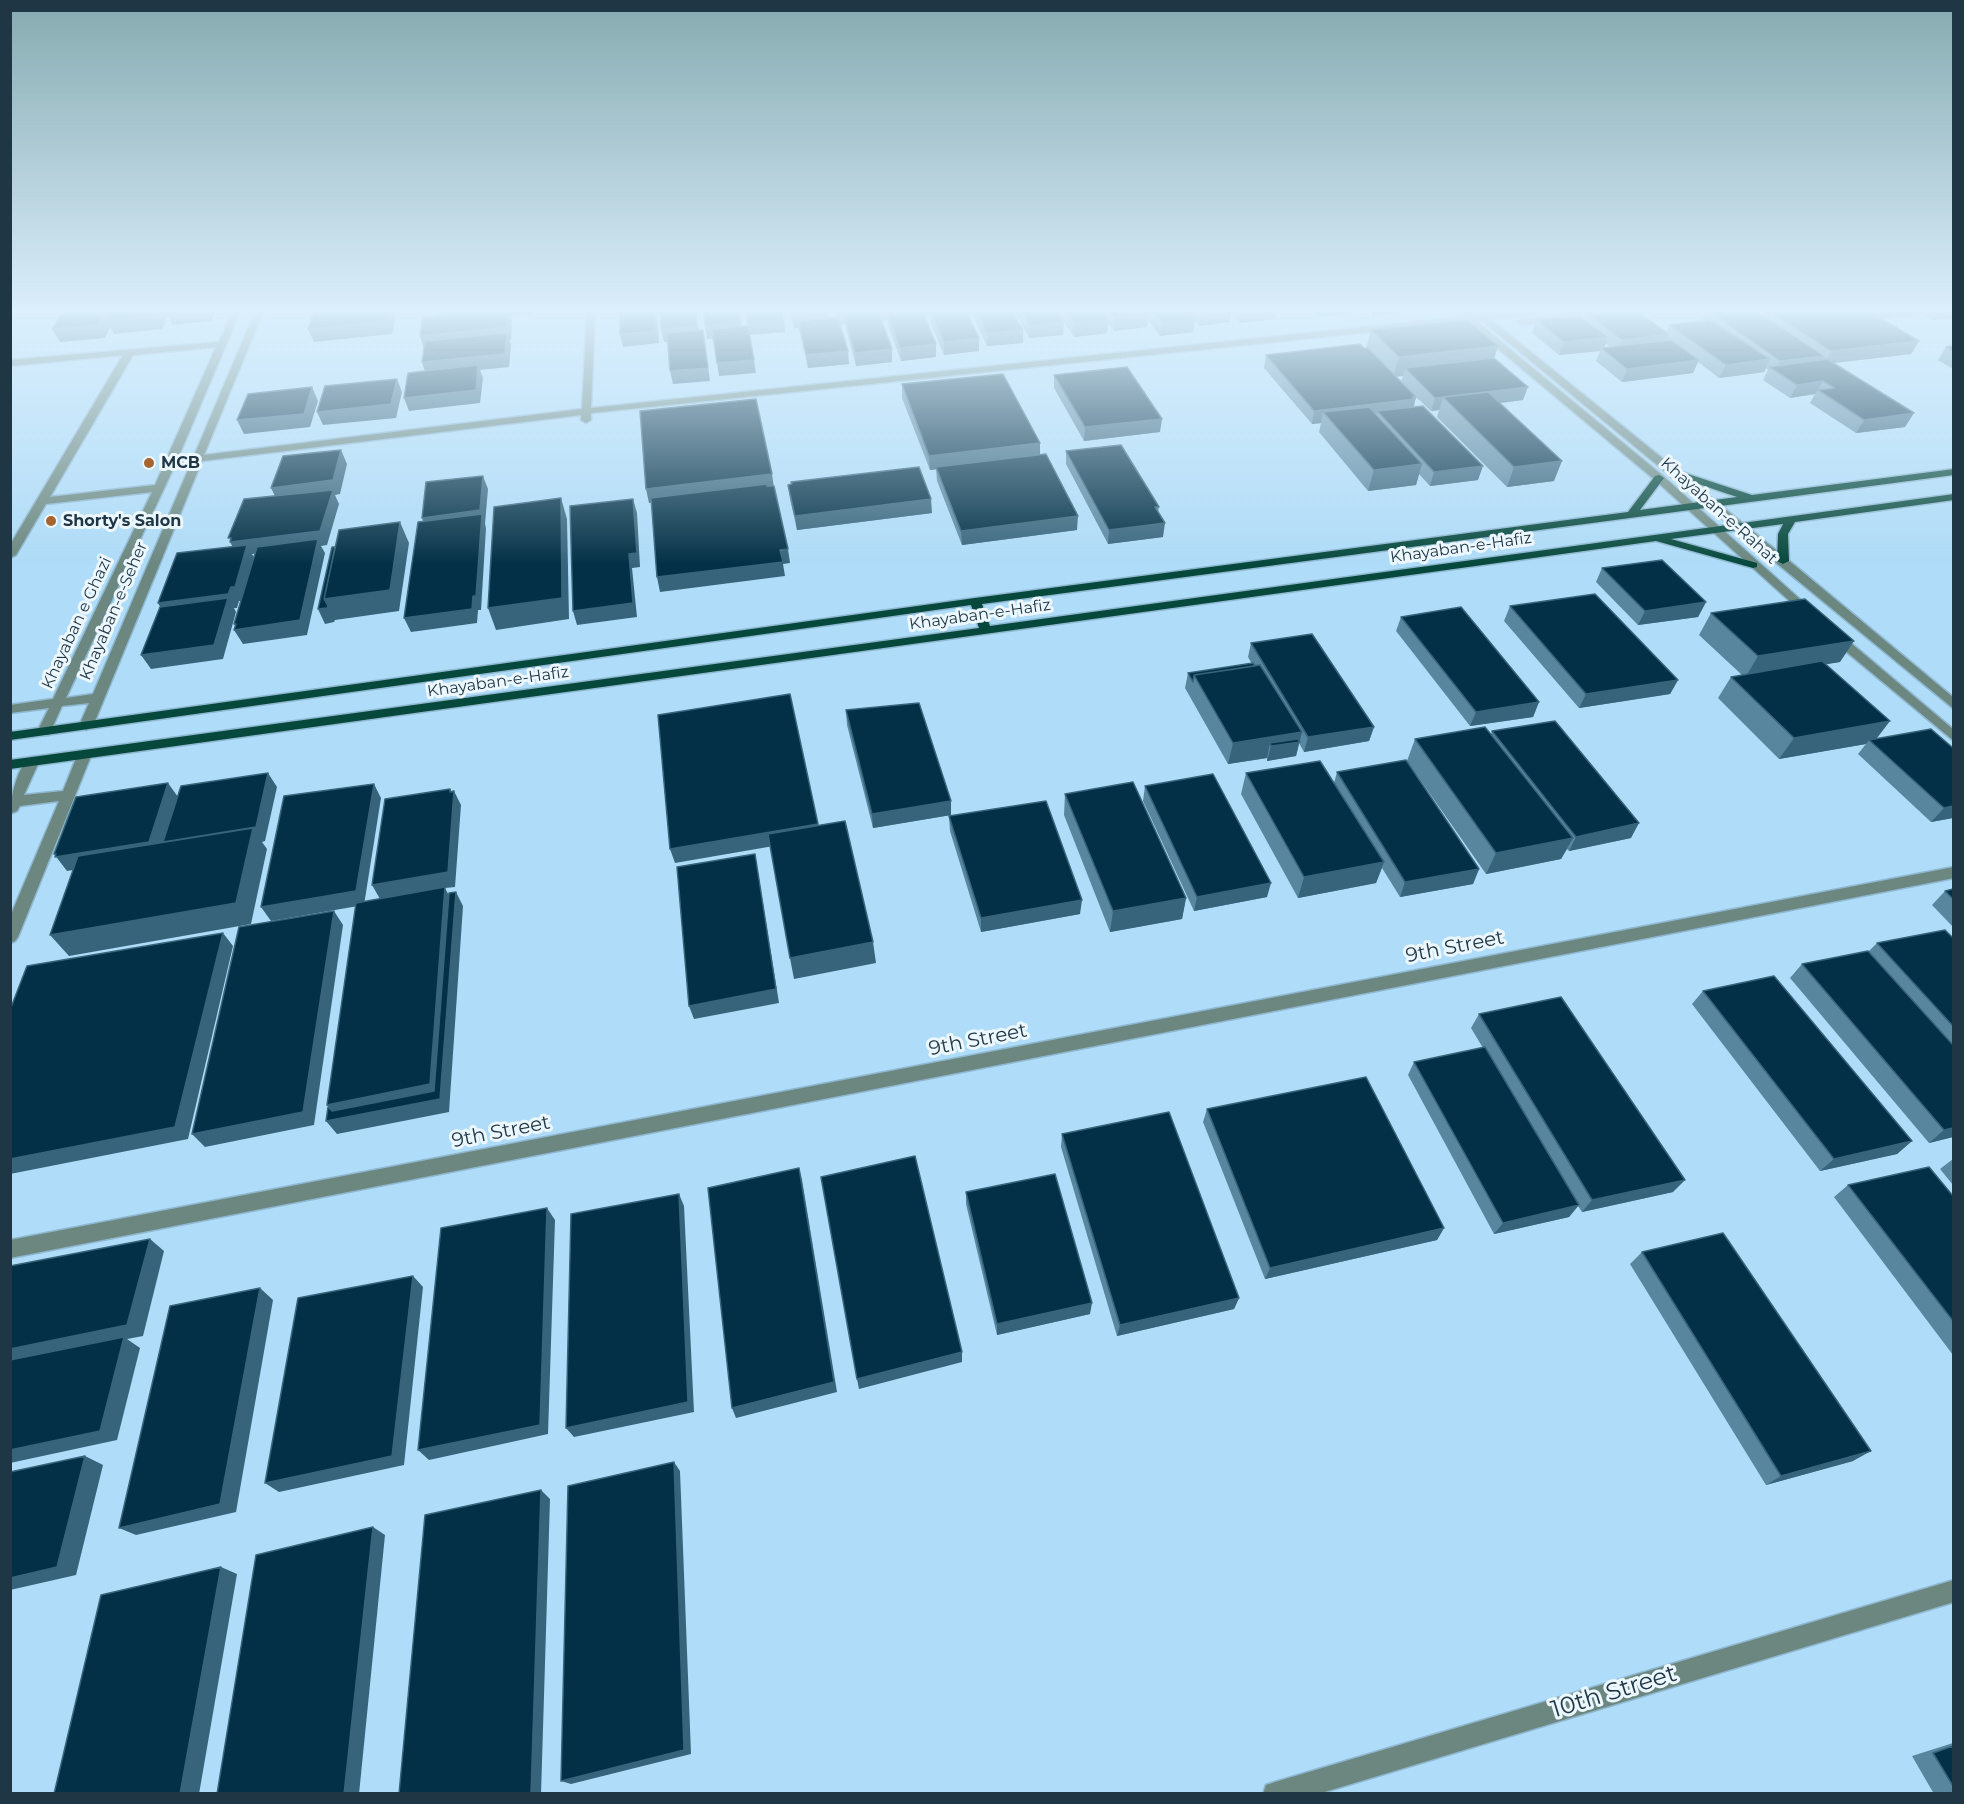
<!DOCTYPE html>
<style>
body{margin:0}
#map{position:relative;width:1964px;height:1804px;overflow:hidden;background:#afdcf8;font-family:Montserrat,sans-serif}
canvas{display:block}
.frame{position:absolute;inset:0;border:12px solid #1f3644;pointer-events:none}
</style>
<div id="map">
<canvas width="1964" height="1804"></canvas>
<div class="frame"></div>
</div>
<script>
const c = document.querySelector('canvas').getContext('2d');
c.lineJoin = 'round';
function strokePath(path, color, width, dash) {
  c.strokeStyle = color;
  c.lineWidth = width;
  c.lineCap = dash ? 'butt' : 'round';
  c.setLineDash(dash || []);
  c.stroke(path);
}
function fillPath(path, color) {
  c.fillStyle = color;
  c.fill(path, 'evenodd');
}
function drawText(font, color, halo, rows, align = 'center') {
  c.font = font + ' Montserrat,sans-serif';
  c.lineWidth = 6;
  c.setLineDash([]);
  c.textBaseline = 'middle';
  c.strokeStyle = halo;
  c.fillStyle = color;
  for (const [text, x, y, turn = 0] of rows) {
    c.save();
    c.translate(x, y);
    c.rotate((+turn || 0) * Math.PI / 180);
    c.textAlign = isNaN(turn) ? turn : align;
    if (halo) c.strokeText(text, 0, 0);
    c.fillText(text, 0, 0);
    c.restore();
  }
}
const minor = new Path2D(`
 M232,312h8l-62,146 16,-2 61,-144h8l-59,143 378,-46 5,-97h8l-4,96 870,-91 4,-4 11,2v-3l9,2 52,-2 -4,3 -43,4 297,240 167,139v11l-473,-389 -5,1 187,155 149,134v4h-8l-149,-134 -189,-158 -875,91v7l-5,3 -5,-3v-5l-379,46 -109,265 -7,4 -7,-4 10,-23 -27,3 -13,29h-10l-2,-3 12,-24 -39,5v-8l43,-6 99,-207 -106,12 -30,51 -6,3v-13l113,-190 -113,11v-6l209,-18zM216,347l-61,138 -105,12 83,-142zM191,463l-98,231 -27,4 109,-233z
 M1590,312h28l-4,3 -93,10 -4,-3 4,-3z
 M1835,632l4,1 115,97v11l-123,-102v-6z
 M84,751l7,5 -73,181 -3,4 -5,2v-26l49,-116 -39,5 -3,5 -5,2c-4,-11 7,-52 20,-56l7,5 -15,33 39,-4 14,-35z
 M1954,867v11l-1944,380v-18z
 M1954,1580v22l-636,192h-55l3,-9 9,-3z`);
const major = new Path2D(`
 M1954,469v6l-972,129 8,22 964,-132v6l-159,22 -7,12 1,27 -6,3 -6,-3 1,-27 5,-10 -112,15 86,24v4l-4,1 -97,-27 -1646,228v-9l969,-132 -8,-23 -961,135v-8l965,-134 653,-86 27,-36 4,-1 5,3 -24,32 97,-13 -68,-23 -1,-2 5,-3 79,26z`);
strokePath(minor, '#8fb7d0', 3);
strokePath(major, '#8fb7d0', 3);
fillPath(minor, '#6b877f');
fillPath(major, '#06483c');
fillPath(new Path2D(`
 M790,312h38v6h8l-1,-6h37v2l6,-1v-1h89l12,26v13l-35,4 -14,-33v-5h-5l11,40 -35,4 -13,-36v-5l-6,1 10,41 -36,4 -10,-37 -1,-5h-5l9,40 -41,4 -9,-40h-5z
 M973,312h40l10,18v13l-36,3 -14,-30z
 M1015,312h262l-2,7 -35,4 -9,-10 -1,9 -31,4 -4,-6 -2,12 -33,4 -13,-17v8l-33,4 -6,-8 -1,10 -33,4 -10,-15 -1,13 -34,3z
 M1316,312h37l-1,2 -32,3z
 M1706,312h52l5,4 2,-4h149l-2,4 -31,3 30,35 -77,9 71,64 -49,6 -46,-30 5,-9 -25,4 -27,-18 5,-10 -2,-2 -2,4 -45,6 -21,-16 -5,11 -71,9 -26,-21 4,-10 -41,4 -27,-22 4,-13 51,1 2,-6 77,17 3,-7 33,-4zM1606,344l4,3 -6,1z
 M1917,312h36l-21,8z
 M1371,330l127,16 -4,12 29,42 -23,3 54,78 -47,6 -70,-70 2,-7 -8,1 -15,-14 -3,10 65,73 -48,6 -11,-12 -3,11 -48,6 -49,-59 2,-9 -9,1 -48,-56 2,-13 100,-7zM1396,376h7l-2,5z
 M1953,346v23l-15,-9 8,-13z
 M1054,375l106,57 -76,9 -30,-53z
 M902,384l138,71 37,75 -115,15 -25,-64 -1,-12 -6,1 -28,-72z
 M1066,451l93,56 -1,5 5,25 -55,7 -42,-80z
 M788,485l144,28 -135,17 -7,-31z
 M1602,568l104,34 -8,15 -60,8 -42,-43z
 M1510,606l168,74 -8,14 -91,14 -75,-87z
 M1711,613l129,49 -15,2 51,74 77,10v70l-22,4 -73,-68 8,-10 -87,15 -61,-61 13,-21 11,-2 -43,-40z
 M1401,617l138,85 -6,15 -63,9 -74,-95z
 M1251,643l123,84 -5,14 -65,11 -5,-9 -3,13 -29,5v-3l-39,6 -43,-76 3,-15 64,-9 -4,-7z
 M846,710l105,105 -78,13 -26,-103z
 M1492,731l139,107 -62,13 -2,-2 -6,10 -75,15 -79,-113 8,-22 76,-5z
 M1337,772l142,97 -6,15 -73,13 -18,-29 -6,15 -78,15 -57,-104 5,-21 88,10z
 M1145,786l122,111 -73,14 -51,-110z
 M1065,794l121,104 -4,21 -72,13 -46,-117z
 M949,816l131,98 -99,18 -31,-101z
 M1953,889v38l-21,-22 13,-14z
 M1953,938v199l-24,6 -139,-165 12,-14 66,-12 9,-9z
 M1703,991l209,150 -15,13 -77,17 -128,-167z
 M1479,1014l194,178 -91,20 -4,-6 -9,11 -75,17 -86,-159 6,-13 69,-14 -12,-20z
 M1207,1109l237,119 -7,12 -172,39 -62,-157z
 M1062,1134l177,164 -5,11 -117,27 -56,-189z
 M1953,1159v26l-13,-16z
 M1848,1185l105,11v159l-119,-158z
 M966,1192l124,122 -93,21 -31,-131z
 M1642,1252l211,209 -87,24 -136,-221z
 M1953,1743v51h-19l-22,-38z`), '#59869f');
fillPath(new Path2D(`
 M105,312h110l-4,9 -38,4 -5,-9 -6,13 -48,5 -4,-7 -5,11 -45,4 -8,-13z
 M389,312h6l1,4 -4,18 -78,8 -6,-13z
 M437,312h97v2l-23,2 1,5 -1,19h-2l2,5 -2,22 -29,3 3,8 -3,25 -71,8 -5,-13 22,-23 -4,-13 2,-13 -4,-13 21,-13z
 M655,312h2l2,31 -36,4 -3,-13z
 M696,312l4,27 -36,3 -3,-13z
 M828,312l1,13 -31,-4 1,7h-5l-1,-12z
 M837,312h35l1,9 -29,-5 1,8 -7,1z
 M881,312h6l1,8 -7,1z
 M924,312h6v5h-6z
 M1209,312h22l-1,10 -31,4 2,-13z
 M1242,312h35l-2,7 -35,4z
 M1321,312h32l-1,2 -32,3z
 M1372,312h39l-40,4z
 M1871,312h43l-2,4 -46,4z
 M1936,312h17v6l-21,2z
 M1148,314l-1,13 -33,4 1,-13z
 M784,319l1,13 -35,3 -2,-12z
 M1195,319l-2,13 -33,4 2,-13z
 M1108,320l-1,13 -33,4 1,-13z
 M1064,322l-1,13 -34,3 1,-12z
 M741,323l2,13 -36,3 -2,-13z
 M703,330l7,51 -37,3 -3,-13z
 M1023,330v13l-36,3v-13z
 M1669,334l-6,13 -46,5 5,-12z
 M1608,337l-5,13 -2,-2 -1,3 -41,4 5,-13z
 M979,338v13l-35,4v-13z
 M1919,341l-8,13 -87,10 7,-13z
 M936,344v13l-35,4 -1,-13z
 M1498,346l-7,20 -86,2 -2,8 -10,1 6,-20z
 M892,349v13l-36,4 -1,-13z
 M848,351l1,13 -41,4 -2,-13z
 M1824,356l-7,13 -42,1 5,-9z
 M1770,359l-6,13 -45,6 7,-13z
 M754,360l2,13 -37,3 -2,-13z
 M1699,360l-6,13 -71,9 5,-13z
 M397,379l5,13 -6,26 -73,7 -6,-13z
 M1823,381l-8,13 -25,4 7,-13z
 M312,387l6,14 -8,26 -66,7 -7,-14z
 M1528,387l-5,13 -31,4 -49,-7 -4,13 -8,1 4,-13z
 M1416,397l-3,13 -36,1 -1,6 -53,-5 -2,11 -9,1 2,-13z
 M1914,413l-9,14 -49,6 8,-13z
 M1162,419l-2,13 -76,9 1,-14z
 M1040,443v14l-110,13 -1,-14z
 M341,450l6,14 -7,30 -5,1 4,9 -12,41 -6,1 4,7 -18,82 -64,9 -9,-14 3,-1 -3,-5 83,-78 -65,8 3,5 -12,42h-4l-2,7h-3l2,4 -13,47 -72,10 -10,-14 25,-38 -8,-14 80,-47 -8,-14 48,-40 -7,-14z
 M1562,461l-8,20 -47,6 7,-20z
 M1422,464l-6,21 -48,6 6,-21z
 M1483,466l-5,14 -48,6 4,-14z
 M772,474l2,14 -125,15 -3,-14z
 M483,476l5,13 -3,35 1,4 -5,82h-3l-1,13 -66,9 -7,-14 69,-22 -46,-64 -5,-14z
 M561,498l6,21 2,100 -73,11 -8,-22z
 M633,499l4,14 3,54 -8,1 5,49 -60,8 -4,-14 56,-57z
 M931,499l1,14 -135,17 -2,-14z
 M1078,516l-1,14 -115,15 -1,-14z
 M400,522l9,21 -10,68 -64,9 -1,2 -9,2 -7,-15 6,-10z
 M1165,523l-2,14 -55,7 1,-14z
 M788,549l2,14 -7,1 2,12 -125,16 -3,-15z
 M1706,602l-8,15 -60,8 7,-14z
 M1854,641l-14,21 -95,16 13,-22z
 M1678,680l-8,14 -91,14 7,-14z
 M1539,702l-6,15 -63,9 6,-14z
 M1890,721l-16,21 -5,-2 -3,4 -87,15 15,-21z
 M1374,727l-5,14 -65,11 4,-15z
 M1302,732l-6,24 -29,5 4,-15 -1,-3 -3,15 -39,6 5,-21z
 M268,773l9,14 -12,54 -3,1 5,7 -16,75 -182,32 -19,-21 110,-79 -93,15 -13,-17 114,-71 10,14z
 M374,784l7,14 -17,107 -93,16 -10,-14z
 M450,789l4,8v-6l7,14 -6,82 -10,1 10,19 1,-15 7,14 -14,206 -112,22 -11,-13 12,-2 -11,-14 53,-206 -8,-14 78,-93z
 M951,801v14l-78,13 -1,-14z
 M1953,806v12l-22,4 13,-14z
 M1639,823l-8,15 -62,13 7,-14z
 M818,824l2,14 -145,25 -5,-14z
 M1573,838l-12,21 -75,15 10,-21z
 M755,854l24,149 -85,16 -5,-13z
 M1384,862l-8,21 -78,15 6,-21z
 M1479,869l-6,15 -73,13 5,-15z
 M1271,883l-4,14 -73,14 3,-14z
 M1186,898l-4,21 -72,13 3,-21z
 M1082,900l-2,14 -99,18v-14z
 M334,911l9,14 -29,200 -109,22 -13,-13z
 M223,933l10,13 -45,193 -178,35v-15z
 M873,942l3,21 -82,16 -4,-21z
 M1953,1128v9l-24,6 15,-13z
 M1912,1141l-15,13 -77,17 14,-12z
 M799,1168l3,12 35,212 -101,26 -4,-10z
 M1685,1180l-12,12 -91,20 10,-12z
 M679,1194l5,12 10,206 -120,25 -8,-9z
 M1579,1205l-10,12 -75,17 9,-11z
 M547,1208l8,12 -7,214 -119,26 -11,-10z
 M1444,1228l-7,12 -172,39 5,-11z
 M150,1239l14,12 -21,85 -16,3 13,9 -23,92 -107,23v-114z
 M413,1276l10,11 -19,178 -125,27 -14,-9z
 M260,1288l13,12 -37,212 -100,23 -17,-7z
 M1239,1298l-5,11 -117,27 3,-11z
 M1092,1303l-2,11 -93,21v-11z
 M962,1352v10l-103,27 -2,-10z
 M1871,1451l-18,10 -87,24 15,-9z
 M85,1456l18,9 -27,110 -66,15v-12z
 M674,1462l6,9 11,283 -120,30 -10,-3z
 M541,1490l9,9 -9,295h-10z
 M373,1527l12,8 -26,259h-15z
 M221,1567l16,7 -38,220h-19z`), '#37647b');
const building = new Path2D(`
 M63,312h42l-7,13 -46,4z
 M112,312h46l-2,4 -49,5z
 M314,312h75l-2,9 -79,8z
 M476,312h32l-1,15 -87,9 3,-19z
 M620,312h35l1,19 -36,3z
 M660,312h36l1,14 -36,3z
 M704,312h35l2,11 -36,3z
 M746,312h36l2,7 -36,4z
 M792,312h36l-35,4z
 M887,312h36l13,32 -36,4z
 M931,312h36l12,26 -35,4z
 M977,312h36l10,18 -36,3z
 M1022,312h36l6,10 -34,4z
 M1066,312h36l6,8 -33,4z
 M1110,312h36l2,2 -33,4z
 M1153,312h36l6,7 -33,4z
 M1617,312h21l31,22 -47,6 -33,-25z
 M1710,312h48l66,44 -44,5z
 M1769,312h101l49,29 -88,10z
 M879,313l13,36 -37,4 -11,-37z
 M1579,316l29,21 -44,5 -28,-22z
 M838,317l10,34 -42,4 -8,-34z
 M1467,320l31,26 -99,11 -28,-27z
 M1711,320l59,39 -44,6 -57,-40z
 M748,326l6,34 -37,3 -5,-34z
 M703,330l5,38 -38,3 -3,-38z
 M507,333l-2,21 -83,8 3,-21z
 M1671,340l28,20 -72,9 -26,-21z
 M1360,344l4,4h4l48,49h-4l3,2 -101,12 -48,-56z
 M1953,346v5l-7,-4z
 M1494,358l34,29 -93,11 -30,-30z
 M1827,359l87,54 -50,7 -46,-30 16,-2 -11,-7 -26,4 -28,-18z
 M478,365l-2,25 -72,8 4,-25z
 M1127,367l35,52 -77,8 -31,-52z
 M1003,374l37,69 -111,13 -27,-72z
 M397,379l-6,25 -74,8 8,-26z
 M312,387l-8,27 -67,6 11,-26z
 M1488,392l74,69 -48,6 -71,-70z
 M756,399l16,75 -126,15 -6,-78z
 M1423,406l60,60 -49,6 -57,-61z
 M1369,407l53,57 -48,6 -51,-58z
 M1121,445l38,62h-4l10,16 -56,7 -43,-79z
 M341,450l-8,30 -62,8 12,-32z
 M1046,454l32,62 -117,15 -25,-64z
 M919,467l12,32 -136,17 -7,-31 4,-1 -1,-2z
 M483,476l-3,34 -58,8 4,-36z
 M767,484v2h7l14,63 -8,1 3,12 -126,15 -6,-79z
 M333,490l-13,41 -90,11 1,-4h-3l16,-39z
 M561,498l1,100 -74,10 6,-101z
 M633,499l4,54 -8,1 4,49 -60,8 -3,-105z
 M482,514l-6,82h-3l-1,13 -68,9 14,-96z
 M400,522l-10,68 -66,9 15,-69z
 M318,539l-18,81 -66,10 2,-6h-2l23,-77z
 M247,545l-12,42h-4l-3,7 -70,9 19,-50z
 M332,547h3l-11,52 4,7 -1,2 -9,1z
 M1662,560l44,42 -61,9 -43,-43z
 M1595,594l83,86 -92,14 -76,-88z
 M228,598l-14,47 -73,10 19,-48z
 M1805,599l49,42 -96,15 -47,-43z
 M1461,607l78,95 -63,10 -75,-95z
 M1312,634l62,93 -66,10 -57,-94z
 M1822,661l68,60 -96,17 -63,-61z
 M1253,663l2,3 -61,9 -1,7 -5,-9z
 M1260,665l42,67 -69,11 -39,-68z
 M790,694l28,130 -148,25 -12,-134z
 M919,703l32,98 -79,13 -26,-104z
 M1555,721l84,102 -63,14 -84,-106z
 M1485,727l88,111 -77,15 -81,-114z
 M1931,729l22,19v58l-9,2 -75,-68z
 M1298,739l2,3 -29,4 -1,-3z
 M1406,760l73,109 -74,13 -68,-110z
 M1320,761l64,101 -80,15 -58,-104z
 M268,773l-12,54 -93,15 18,-56z
 M1213,774l58,109 -74,14 -52,-111z
 M1133,782l53,116 -73,13 -48,-117z
 M168,783l-19,59 -94,15 1,-3h-2l22,-57z
 M374,784l-18,107 -95,16 23,-111z
 M450,789v3l4,-1 -6,81 -76,13 13,-86z
 M1046,801l36,99 -101,18 -32,-102z
 M845,821l28,121 -83,16 -22,-124z
 M253,828l-17,75 -186,32 28,-79z
 M755,854l21,135 -87,17 -12,-139z
 M445,887l-15,197 -103,21 29,-202z
 M1953,889v10l-8,-8z
 M456,892l-16,207 -114,22 2,-14 4,4 102,-20 15,-198z
 M334,911l-31,201 -111,22 47,-207z
 M1945,930l8,8v88l-76,-83z
 M223,933l-48,194 -165,32v-149l17,-44z
 M1868,951l85,94v83l-9,2 -142,-166z
 M1774,976l138,165 -78,18 -131,-168z
 M1561,997l124,183 -93,20 -113,-186z
 M1485,1047l94,158 -76,18 -89,-161z
 M1366,1077l78,151 -174,40 -63,-159z
 M1169,1112l70,186 -119,27 -58,-191z
 M915,1156l47,196 -105,27 -36,-202z
 M1929,1167l24,29v125l-105,-136z
 M799,1168l35,214 -102,26 -24,-220z
 M1055,1174l37,129 -95,21 -31,-132z
 M679,1194l9,208 -122,26 5,-214z
 M547,1208l-7,217 -122,25 23,-222z
 M1723,1233l148,218 -90,25 -139,-224z
 M150,1239l-23,86 -117,24v-83z
 M413,1276l-21,180 -127,27 33,-185z
 M260,1288l-40,216 -101,24 51,-222z
 M124,1337l-24,94 -90,19v-90z
 M85,1456l-28,111 -47,11v-106z
 M674,1462l10,288 -123,31 7,-295z
 M541,1490l-10,304h-132l26,-279z
 M373,1527l-29,267h-127l39,-239z
 M221,1567l-41,227h-126l47,-199z
 M1953,1746v40l-20,-33z`);
fillPath(building, '#033046');
strokePath(building, '#37647b', 1.5);
const sky = c.createLinearGradient(0, 0, 0, 565);
sky.addColorStop(0, '#85aab0');
sky.addColorStop(0.55, '#dbeffc');
sky.addColorStop(1, '#dbeffc00');
c.fillStyle = sky;
c.fillRect(0, 0, 1964, 565);
for (const [x, y, r, color] of [
 [149,463,6,"#a66430"],
 [51,521,6,"#a66430"]
]) {
  const dot = new Path2D();
  dot.arc(x, y, r, 0, 2 * Math.PI);
  c.fillStyle = color;
  c.fill(dot);
  strokePath(dot, '#ecf7ff', 2);
}
drawText('bold 16px', '#1f3644', '#ecf7ff', [
 ["MCB",161,463],
 ["Shorty's Salon",63,521]
], 'left');
drawText('16px', '#1f3644', '#ecf7ff', [
 ["Khayaban-e-Rahat",1719,511,42],
 ["Khayaban-e-Hafiz",1461,548,-8],
 ["Khayaban-e-Seher",114,611,-67],
 ["Khayaban-e-Hafiz",980,615,-8],
 ["Khayaban e Ghazi",77,623,-65],
 ["Khayaban-e-Hafiz",498,682,-8]
]);
drawText('20px', '#1f3644', '#ecf7ff', [
 ["9th Street",1455,947,-11],
 ["9th Street",978,1040,-11],
 ["9th Street",501,1132,-11]
]);
drawText('24px', '#1f3644', '#ecf7ff', [
 ["10th Street",1614,1692,-17]
]);
</script>
